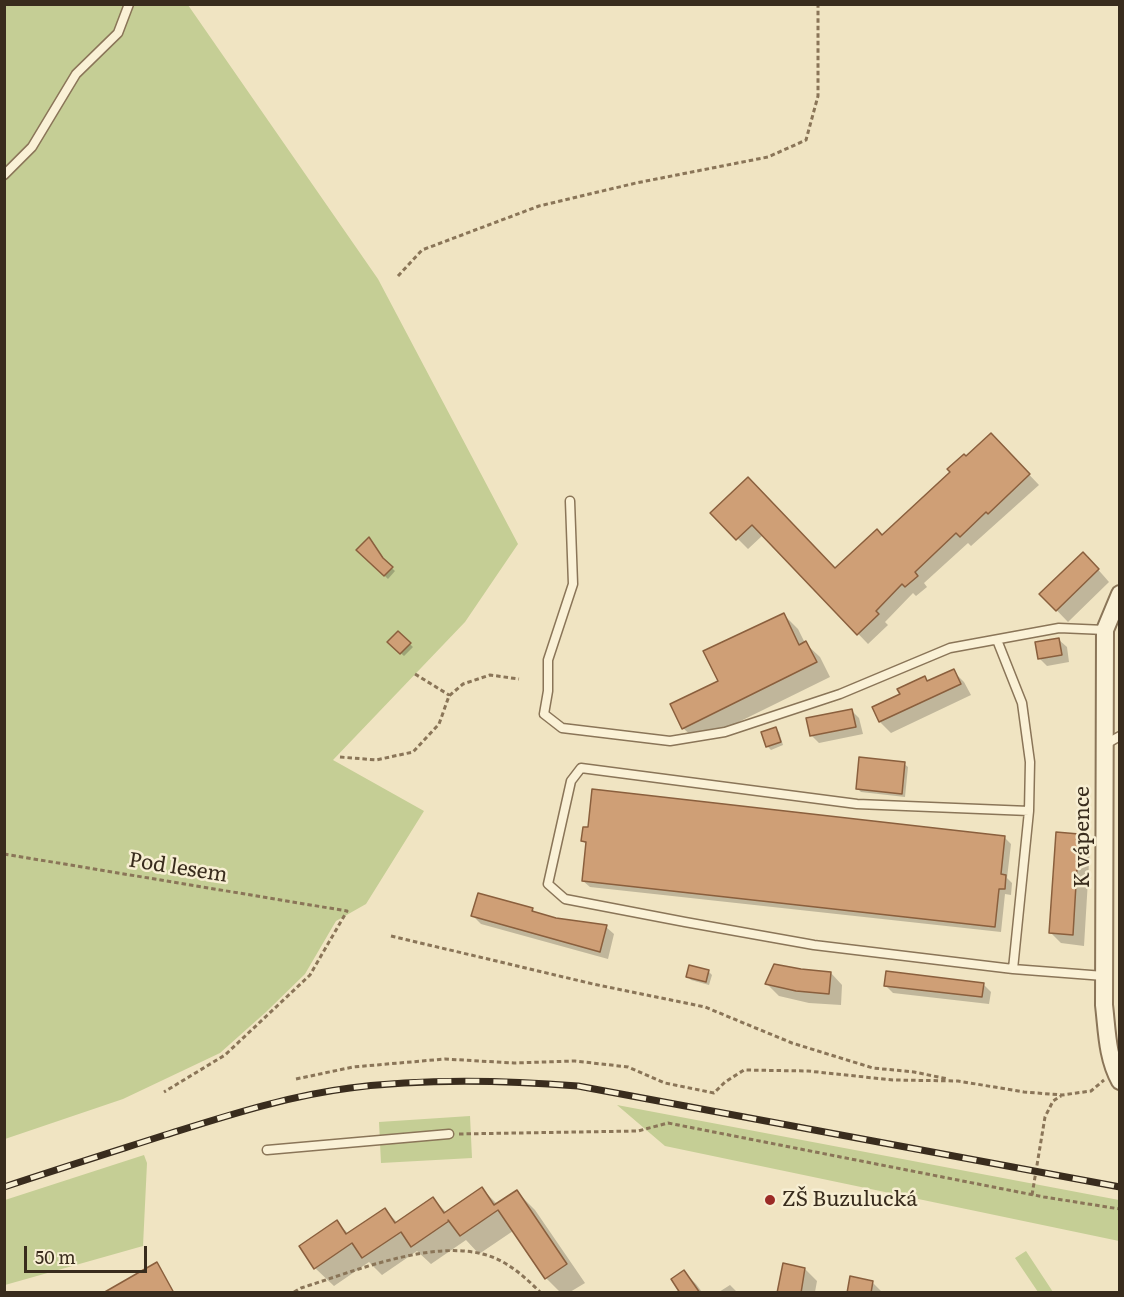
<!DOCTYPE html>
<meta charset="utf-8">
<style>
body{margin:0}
#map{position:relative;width:1124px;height:1297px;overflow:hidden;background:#f0e4c2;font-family:Literata,serif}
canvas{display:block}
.frame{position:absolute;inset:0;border:6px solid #392c1d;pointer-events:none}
.scale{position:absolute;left:24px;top:1246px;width:123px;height:27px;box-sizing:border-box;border:3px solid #392c1d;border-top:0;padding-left:8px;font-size:18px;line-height:21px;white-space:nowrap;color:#392c1d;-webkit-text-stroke:4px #f7eed2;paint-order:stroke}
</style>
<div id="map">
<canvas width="1124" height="1297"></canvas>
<div class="frame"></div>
<div class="scale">50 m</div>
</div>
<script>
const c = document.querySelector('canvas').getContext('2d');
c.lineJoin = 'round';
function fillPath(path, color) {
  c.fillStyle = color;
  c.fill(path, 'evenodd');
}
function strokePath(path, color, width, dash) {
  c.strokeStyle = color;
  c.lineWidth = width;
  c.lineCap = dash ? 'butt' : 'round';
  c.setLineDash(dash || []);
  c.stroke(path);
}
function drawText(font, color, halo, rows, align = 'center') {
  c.font = font + ' Literata,serif';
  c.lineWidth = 5;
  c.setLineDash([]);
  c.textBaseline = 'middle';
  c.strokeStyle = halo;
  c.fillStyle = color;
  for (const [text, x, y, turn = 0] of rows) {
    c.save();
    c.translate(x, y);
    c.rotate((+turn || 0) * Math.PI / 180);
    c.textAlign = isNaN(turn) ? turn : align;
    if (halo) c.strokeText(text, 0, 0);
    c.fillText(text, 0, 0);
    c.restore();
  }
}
fillPath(new Path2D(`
 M4,5h184l190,274 140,265 -53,78 -132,138 91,51 -58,93 -30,17 -31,53 -39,38 -46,41 -97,46 -118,40z
 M617,1105l502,95v41l-454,-95z
 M470,1116l2,42 -91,5 -2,-41z
 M144,1155l3,8 -4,83 -138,39v-85z
 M1026,1251l27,41h-15l-23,-34z`), '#c5ce95');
fillPath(new Path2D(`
 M1001,445l38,40 -68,61 -3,-3 -44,40 3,4 -11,9 -3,-3 -28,29 3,3 -20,19 -105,-109 -15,14 -36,-36 36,-34 87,91 48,-33 83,-79z
 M358,550l28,13 9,8 -7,8z
 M1095,566l14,16 -41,40 -27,-28z
 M784,615l14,14 7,14 15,14 10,20 -132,65 -15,-14 37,-46z
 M398,633l15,14 -9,9 -15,-14z
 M1059,640l8,7 2,15 -22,4 -8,-8z
 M953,671l11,11 7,13 -80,38 -11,-11 22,-27 22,-17 5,4z
 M852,711l7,7 4,16 -44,9 -7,-7z
 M775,729l4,3 4,13 -12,5 -4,-4z
 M904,764l4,3 -3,30 -44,-5 -3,-3z
 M1079,836l11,11 -6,99 -23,-3 -11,-11z
 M1005,838l6,6 -4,34 5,5 -1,12 -6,-1 -4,38 -411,-45 -7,-6 4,-36 -5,-5z
 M532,909l5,5 19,6 50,7 8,7 -6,25 -127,-35 -8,-8z
 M708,971l4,4 -3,10 -18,-5 -3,-3z
 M831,973l11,12 -1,20 -32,-2 -30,-7 -12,-12z
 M983,984l8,8 -2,12 -96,-11 -8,-8z
 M482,1189l16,16 19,-13 18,18 50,73 -15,9h-10l-14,-14 -33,-47 -34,23 -13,-14 -35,24 -14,-13 -35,24 -13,-13 -35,24 -19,-18 21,-46 13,12 36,-24 13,13 35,-24 13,13z
 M805,1269l12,12 -2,11h-36z
 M684,1272l12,12 6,8h-20z
 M872,1282l10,10h-33z
 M730,1285l7,7h-18z`), '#0003');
const building = new Path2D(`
 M991,433l39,41 -42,40 -2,-2 -26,25 -4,-4 -41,39 3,4 -13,11 -3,-3 -26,27 3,3 -22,21 -105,-110 -16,15 -26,-27 38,-36 87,91 42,-39 5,6 68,-63 -3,-3 17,-15 2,2z
 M369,537l14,21 10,9 -9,9 -28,-26z
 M1083,552l16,17 -43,42 -17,-17z
 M784,613l15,32 7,-4 11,21 -135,67 -12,-25 48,-23 -15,-30z
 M398,631l13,12 -11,11 -13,-12z
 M1059,638l3,17 -24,4 -3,-17z
 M954,669l7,15 -82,38 -7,-15 28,-13 -3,-5 28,-13 2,5z
 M852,709l4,18 -46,9 -4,-18z
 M776,727l5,15 -15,5 -5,-15z
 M859,757l46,5 -3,32 -46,-5z
 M592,789l413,47 -4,38 5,1 -1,14h-6l-4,38 -413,-46 4,-39 -5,-1 2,-14h5z
 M1056,832l23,2 -6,101 -24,-2z
 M478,893l55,15 -1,3 24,7 51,7 -7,27 -129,-36z
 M774,964l27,5 30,3 -2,22 -33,-3 -31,-7z
 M689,965l20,5 -3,12 -20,-5z
 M886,971l98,12 -2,14 -98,-11z
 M482,1187l12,18 23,-15 50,74 -22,15 -47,-69 -38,26 -12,-16 1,1 -38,26 -10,-15 -39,26 -10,-15 -38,26 -15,-23 38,-26 9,14 39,-26 10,15 38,-26 11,16z
 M157,1262l17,31h-71z
 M783,1263l22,5 -4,25h-24z
 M684,1270l16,23h-20l-9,-14z
 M850,1276l23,5 -2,12h-24z`);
fillPath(building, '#cf9f76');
strokePath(building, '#8a5f3d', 1.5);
const lane = new Path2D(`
 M4,175l28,-28 44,-73 42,-41 11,-29
 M570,501l3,83 -25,76v31l-4,23 18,14 108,13 55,-9 115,-38 110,-46 109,-20 46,2
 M997,640l25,63 8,59 -1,49 -16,158 -199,-24 -129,-23 -120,-23 -17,-15 23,-103 10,-13 276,36 172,7
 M1106,744l14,-8
 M1013,969l91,7
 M267,1150l182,-16`);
const street = new Path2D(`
 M1120,594l-15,36 -1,375c3,25 3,53 16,76`);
strokePath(lane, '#8a7558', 11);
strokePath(street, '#8a7558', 20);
strokePath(new Path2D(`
 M398,276l24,-26 117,-44 97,-23 132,-26 38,-17 12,-44v-92
 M415,674l34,21
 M340,757l36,3 37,-8 26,-28 10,-28 14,-12 27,-9 29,4
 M4,854l343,57 -37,64 -85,80 -61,37
 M391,936l202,48 112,23 87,36 81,25 41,4 34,7
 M296,1079l57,-12 92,-8 69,4 61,-2 53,6 37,16 49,10 11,-11 19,-12 64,1 85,9 65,1 66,11 38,3 29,-4 13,-11
 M459,1134l179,-3 30,-8 376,74 76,12
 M1032,1195l13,-78 8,-16 8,-5
 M294,1292l7,-4c55,-17 146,-56 200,-27 15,8 27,19 39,31`), '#8a7558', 3, [4.5, 3]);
strokePath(lane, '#faf1d6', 8);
strokePath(street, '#faf1d6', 16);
const rail = new Path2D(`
 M4,1187c54,-18 108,-35 161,-52 61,-19 122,-39 185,-47 76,-10 152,-8 228,-2l542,101`);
strokePath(rail, '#392c1d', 7);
strokePath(rail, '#f7eed2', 4.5, [14]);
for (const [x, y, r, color] of [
 [770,1200,6,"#9b2b26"]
]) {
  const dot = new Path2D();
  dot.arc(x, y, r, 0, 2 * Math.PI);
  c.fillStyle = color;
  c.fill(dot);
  strokePath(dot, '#f7eed2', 2);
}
drawText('21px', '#392c1d', '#f7eed2', [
 ["K vápence",1083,837,-90],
 ["Pod lesem",178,868,9]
]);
drawText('21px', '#392c1d', '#f7eed2', [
 ["ZŠ Buzulucká",782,1200]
], 'left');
</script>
